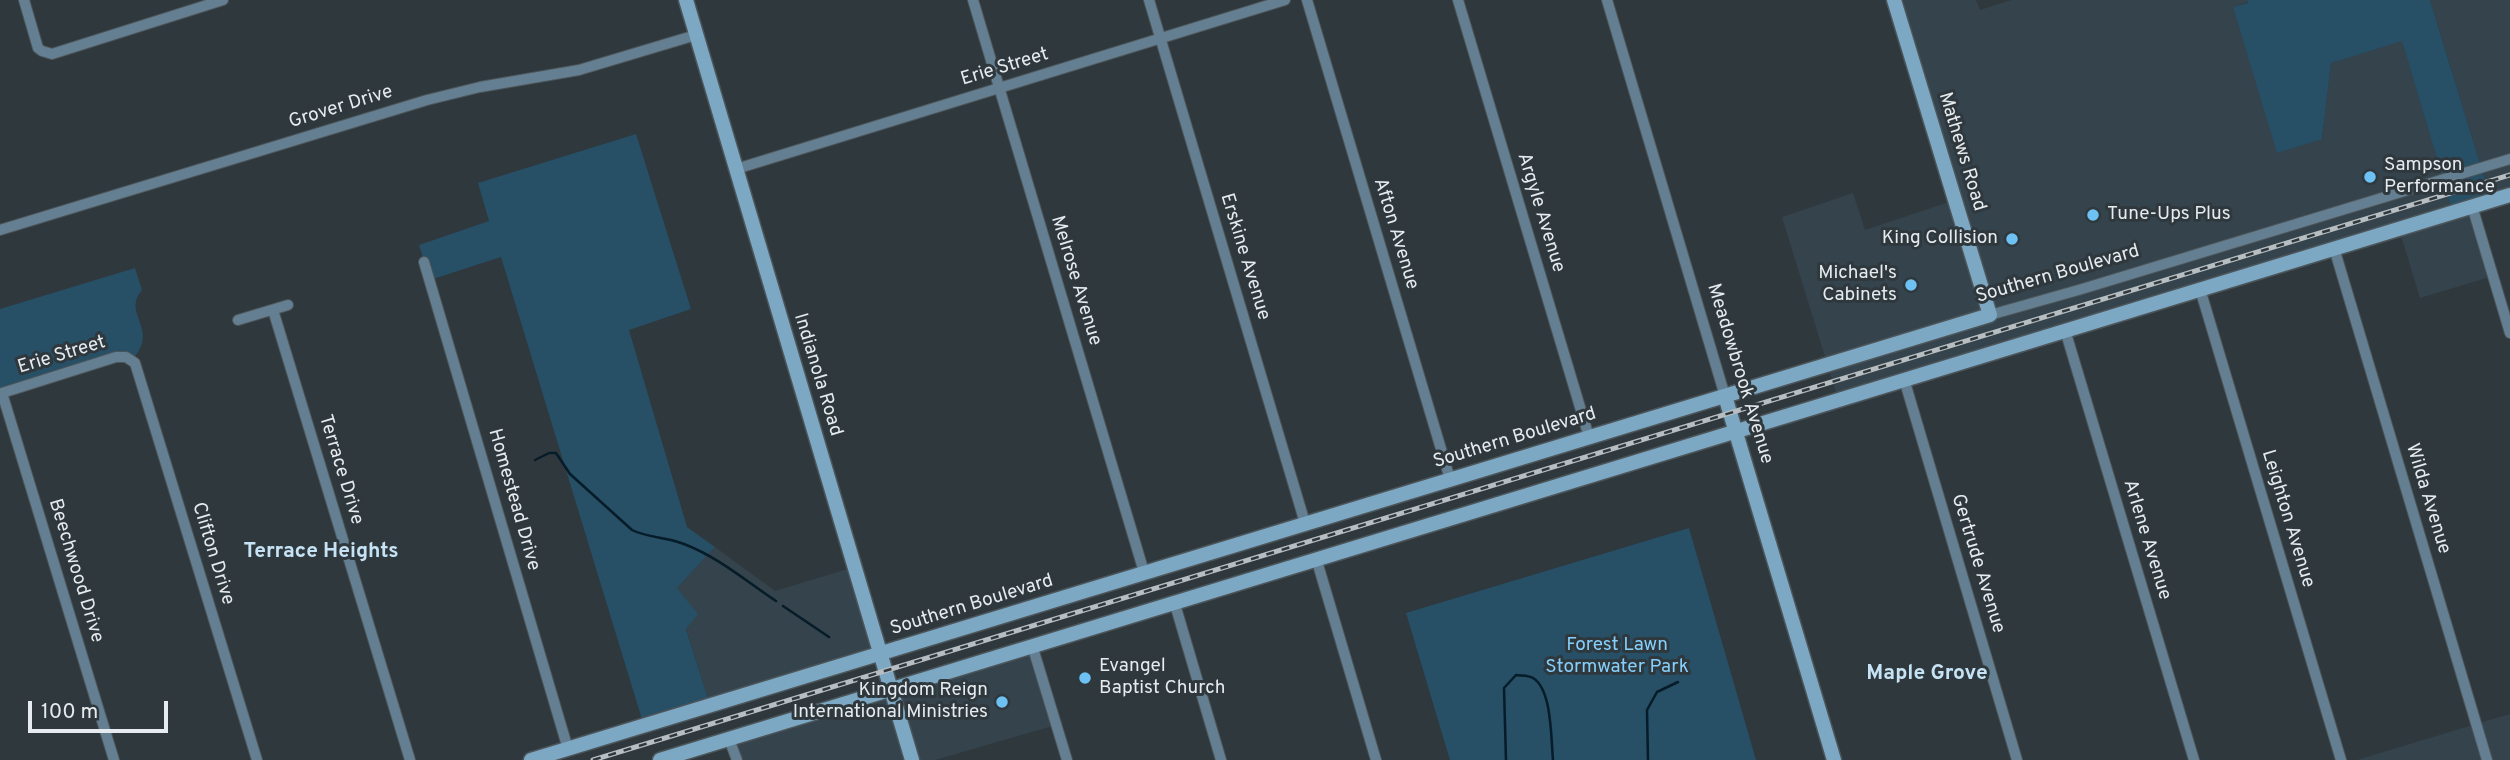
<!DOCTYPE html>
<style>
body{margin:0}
#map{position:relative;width:2510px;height:760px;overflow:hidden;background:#2f383d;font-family:Overpass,sans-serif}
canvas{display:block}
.scale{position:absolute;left:28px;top:701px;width:140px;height:32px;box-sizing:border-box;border:4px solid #e5ebef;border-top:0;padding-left:9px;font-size:21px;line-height:24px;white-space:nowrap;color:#e5ebef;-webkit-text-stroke:5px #2f383d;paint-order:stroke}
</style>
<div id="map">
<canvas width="2510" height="760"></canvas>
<div class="scale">100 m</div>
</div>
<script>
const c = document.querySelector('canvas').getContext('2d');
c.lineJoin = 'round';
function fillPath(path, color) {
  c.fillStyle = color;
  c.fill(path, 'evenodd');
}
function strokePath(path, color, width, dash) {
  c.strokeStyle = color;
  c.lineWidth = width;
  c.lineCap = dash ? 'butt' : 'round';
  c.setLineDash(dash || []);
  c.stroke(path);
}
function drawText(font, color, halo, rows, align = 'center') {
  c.font = font + ' Overpass,sans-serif';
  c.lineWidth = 6;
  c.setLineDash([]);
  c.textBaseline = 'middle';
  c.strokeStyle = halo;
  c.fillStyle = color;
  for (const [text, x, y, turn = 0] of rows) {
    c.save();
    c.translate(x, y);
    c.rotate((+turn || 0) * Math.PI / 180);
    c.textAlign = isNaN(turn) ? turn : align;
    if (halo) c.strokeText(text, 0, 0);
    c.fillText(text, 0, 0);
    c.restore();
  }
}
fillPath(new Path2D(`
 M1894,0h82l4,10 31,-10h236l1,2 -14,5 88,132 9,-76 71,-23 51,171 19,-5 21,70 -73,22 -21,-69 -561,170 -56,-182 71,-24 12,37 90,-30z
 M2430,0h80v195l-19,5z
 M715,547l60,44 79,-24 27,88 -171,50 -24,-77 -9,-40z
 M1032,645l24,80 -121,35h-198l-8,-21z
 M2510,714v46h-153l119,-36z`), '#34434c');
fillPath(new Path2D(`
 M2247,0h183l61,200 -38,12 -51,-171 -71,22 -9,76 -45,14 -44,-146 15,-4z
 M636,134l55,175 -62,21 58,197 28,20 -38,41 21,26 -12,15 24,76 -66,21 -143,-469 -71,23 -11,-35 70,-24 -11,-38z
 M135,268l7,22c-21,24 19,39 -10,70l-6,-3 -124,36 -2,-6v-78z
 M1689,528l67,232h-306l-44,-147z`), '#274f66');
strokePath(new Path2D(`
 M535,460l14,-7h7l14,21 62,56c16,8 35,7 52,14 34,13 62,37 92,57
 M783,606l46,31
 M1506,760l-2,-72 12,-13c5,1 12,0 17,3 19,11 18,61 20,82
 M1648,760l-1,-50 10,-18 21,-10`), '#061c28', 2.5);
const street = new Path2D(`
 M24,0l14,48 4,3 10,3 171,-54
 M973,0l171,572
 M1149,0l156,523
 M1307,0l143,479
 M1458,0l131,437
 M1607,0l118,396
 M736,169l549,-169
 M2472,206l38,127
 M0,230l427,-130 53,-13 99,-17 117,-35
 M2334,248l153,512
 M424,262l144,487
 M2200,289l141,471
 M273,310l137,450
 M1990,315l92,-26 428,-130
 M238,320l50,-15
 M2065,330l129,430
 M1904,379l113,381
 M1316,558l60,202
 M1174,601l47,159
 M1032,645l35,115
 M729,739l8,21
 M114,760l-112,-367 114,-36h10l9,6 122,397`);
const secondary = new Path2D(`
 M686,0l226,760
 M1725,396l109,364
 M531,760l1459,-445 -96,-315
 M660,760l1850,-565`);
strokePath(street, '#4c5559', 12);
strokePath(secondary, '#4c5559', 17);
strokePath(street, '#647f91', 10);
strokePath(secondary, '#7ca8c4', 14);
const rail = new Path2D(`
 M593,760l1917,-585`);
strokePath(rail, '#b7bec2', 5);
strokePath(rail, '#2f383d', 2.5, [8]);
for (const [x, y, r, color] of [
 [2370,177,7,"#6ec2f3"],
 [2093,215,7,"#6ec2f3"],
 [2012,239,7,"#6ec2f3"],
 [1911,285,7,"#6ec2f3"],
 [1085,678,7,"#6ec2f3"],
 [1002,702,7,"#6ec2f3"]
]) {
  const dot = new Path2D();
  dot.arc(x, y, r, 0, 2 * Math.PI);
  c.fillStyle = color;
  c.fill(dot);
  strokePath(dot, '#2f383d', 2.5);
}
drawText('19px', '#e5ebef', '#2f383d', [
 ["Erie Street",1005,68,-17],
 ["Grover Drive",341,108,-17],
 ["Mathews Road",1961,152,73],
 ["Argyle Avenue",1540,213,73],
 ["Afton Avenue",1395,234,73],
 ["Erskine Avenue",1244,257,73],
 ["Southern Boulevard",2058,275,-16],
 ["Melrose Avenue",1075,281,73],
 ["Erie Street",62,356,-17],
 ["Meadowbrook Avenue",1739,374,73],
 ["Indianola Road",817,375,73],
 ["Southern Boulevard",1515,439,-17],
 ["Terrace Drive",340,470,73],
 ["Wilda Avenue",2427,499,73],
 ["Homestead Drive",513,500,74],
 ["Leighton Avenue",2287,519,73],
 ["Arlene Avenue",2146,540,73],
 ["Clifton Drive",212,554,73],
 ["Gertrude Avenue",1977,564,73],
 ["Beechwood Drive",75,571,73],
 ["Southern Boulevard",972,606,-17]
]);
drawText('19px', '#e5ebef', '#2f383d', [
 ["Sampson",2384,166],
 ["Performance",2384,188],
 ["Tune-Ups Plus",2107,215],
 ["King Collision",1998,239,"right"],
 ["Michael's",1897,274,"right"],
 ["Cabinets",1897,296,"right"],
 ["Evangel",1099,667],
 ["Baptist Church",1099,689],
 ["Kingdom Reign",988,691,"right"],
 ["International Ministries",988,713,"right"]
], 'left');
drawText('19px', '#85cffc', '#2f383d', [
 ["Forest Lawn",1617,646],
 ["Stormwater Park",1617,668]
]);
drawText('bold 21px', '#c6e3f5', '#2f383d', [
 ["Terrace Heights",321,553],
 ["Maple Grove",1927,675]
]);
</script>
